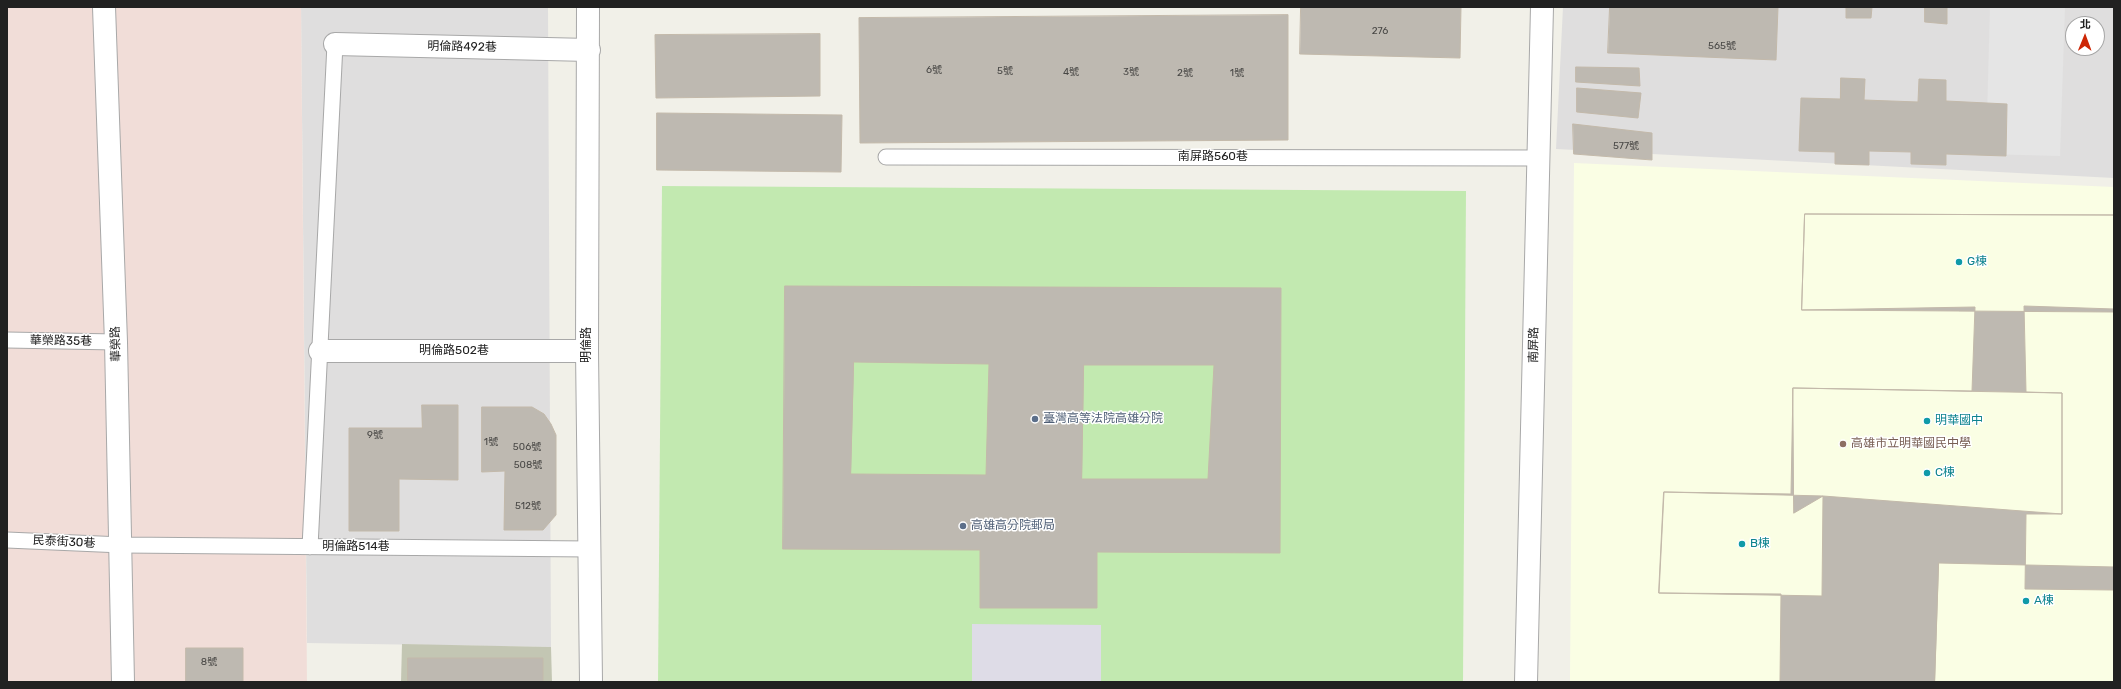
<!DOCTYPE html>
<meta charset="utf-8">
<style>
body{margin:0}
#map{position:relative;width:2121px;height:689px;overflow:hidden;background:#f1f0e8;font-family:Rubik,"Noto Sans TC",sans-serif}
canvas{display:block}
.frame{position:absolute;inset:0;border:8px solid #212121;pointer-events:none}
.north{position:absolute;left:2065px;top:16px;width:40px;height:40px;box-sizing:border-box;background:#fff;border:1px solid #a6a6a6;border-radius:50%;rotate:1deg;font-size:11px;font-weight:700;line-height:16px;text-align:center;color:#212121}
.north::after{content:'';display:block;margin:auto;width:14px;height:18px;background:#cd2605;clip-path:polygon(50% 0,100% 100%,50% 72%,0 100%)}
</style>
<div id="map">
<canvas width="2121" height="689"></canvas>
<div class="frame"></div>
<div class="north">北</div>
</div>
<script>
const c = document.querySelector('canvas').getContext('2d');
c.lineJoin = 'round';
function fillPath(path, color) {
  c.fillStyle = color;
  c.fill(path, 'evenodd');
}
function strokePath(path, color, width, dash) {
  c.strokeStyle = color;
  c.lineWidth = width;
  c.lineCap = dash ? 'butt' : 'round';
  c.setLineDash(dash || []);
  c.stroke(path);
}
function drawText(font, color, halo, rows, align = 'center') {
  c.font = font + ' Rubik,"Noto Sans TC",sans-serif';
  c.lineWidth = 3;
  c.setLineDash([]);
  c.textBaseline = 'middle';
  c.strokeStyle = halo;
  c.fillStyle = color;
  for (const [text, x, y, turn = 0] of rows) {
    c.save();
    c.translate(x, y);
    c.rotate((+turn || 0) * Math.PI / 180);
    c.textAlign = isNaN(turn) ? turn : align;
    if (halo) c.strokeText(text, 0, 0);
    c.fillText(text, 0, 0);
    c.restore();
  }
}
fillPath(new Path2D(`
 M301,7h247l3,640 -244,-4z
 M1563,7h551v171l-558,-29zM2073,24h24v24h-24z`), '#dfdede');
fillPath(new Path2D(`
 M7,7h294l6,675h-300z`), '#f1ddd8');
fillPath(new Path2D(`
 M1574,163l540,24v495h-544z`), '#fafee4');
fillPath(new Path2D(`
 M402,644l149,3 1,35h-151z`), '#c3c6b3');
fillPath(new Path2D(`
 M662,186l804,5 -3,491h-805z`), '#c2e9b0');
fillPath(new Path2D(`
 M1990,7h75l-5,149 -74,-2z`), '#e5e5e5');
fillPath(new Path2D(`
 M972,624l129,1v57h-129z`), '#dedce7');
const building = new Path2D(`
 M1301,7h160l-1,51 -160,-4z
 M1610,7h168l-2,53 -168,-7z
 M1830,7h42l-1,11h-25v-10z
 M1925,7h22v17l-22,-2z
 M1288,15v125l-428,3 -1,-125z
 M820,34v62l-164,2 -1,-63z
 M1576,67l63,1 1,18 -64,-4z
 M1841,78l24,1 -1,21 54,2 1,-23 27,1v21l61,3 -1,52 -60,-2v11l-35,-1v-12l-42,-1v14l-34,-1v-12l-36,-1 2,-53 39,1z
 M1577,88l64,5 -3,25 -61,-6z
 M657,113l185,2 -1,57 -184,-2z
 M1573,124l79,9v27l-78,-6z
 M1805,214l309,1v94l-90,-3 2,86 36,1v121h-36l-1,75 89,1v92h-334l1,-88 -122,-1 5,-101 127,2 2,-106 179,3 3,-84 -173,3z
 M1805,214l309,1v97l-312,-2z
 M785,286l496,2 -1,265 -183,-1v56h-117v-58l-197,-1zM854,362l135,2 -3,111 -135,-1zM1084,365h130l-6,114h-126z
 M1793,388l269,5v121l-239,-18 -29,17z
 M422,405h36v75l-59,-1v52h-50v-103h73z
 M482,407h50l12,7 7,10 5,11v80l-13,15h-39l1,-59 -23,1z
 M1664,492l159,4 -1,100 -163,-3z
 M1939,563l175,4v115h-179z
 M186,648h57v34h-57z
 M408,658h135v24h-135z`);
fillPath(building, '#beb9b1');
strokePath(building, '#c3b9aa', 1);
const service = new Path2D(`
 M886,157l653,1
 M7,340l109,2
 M7,540l115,5 468,4
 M310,547l25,-503`);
const minor = new Path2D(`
 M104,7l12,335 7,340
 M588,7l-1,344 4,331
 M335,44l254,6
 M320,351h267
 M1526,682l16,-675`);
strokePath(service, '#a8a8a8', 17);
strokePath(minor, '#a8a8a8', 24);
strokePath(service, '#fff', 15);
strokePath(minor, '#fff', 22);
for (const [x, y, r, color] of [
 [1959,262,4,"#0f9aa8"],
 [1035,419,4,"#5c6f8a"],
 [1927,421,4,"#0f9aa8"],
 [1843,444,4,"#8d6e63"],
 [1927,473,4,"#0f9aa8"],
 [963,526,4,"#5c6f8a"],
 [1742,544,4,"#0f9aa8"],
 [2026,601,4,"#0f9aa8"]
]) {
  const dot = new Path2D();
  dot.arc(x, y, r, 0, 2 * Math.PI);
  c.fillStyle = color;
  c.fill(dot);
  strokePath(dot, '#fff', 1.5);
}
drawText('10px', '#484745', null, [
 ["276",1380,31],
 ["565號",1722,46],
 ["6號",934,70],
 ["5號",1005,71],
 ["4號",1071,72],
 ["3號",1131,72],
 ["2號",1185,73],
 ["1號",1237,73],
 ["577號",1626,146],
 ["9號",375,435],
 ["1號",491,442],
 ["506號",527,447],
 ["508號",528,465],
 ["512號",528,506],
 ["8號",209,662]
]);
drawText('12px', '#212121', '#fff', [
 ["明倫路492巷",462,47,1],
 ["南屏路560巷",1213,157],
 ["華榮路35巷",61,341,1],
 ["華榮路",116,344,-92],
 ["明倫路",587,345,-90],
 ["南屏路",1534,345,-89],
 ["明倫路502巷",454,351],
 ["民泰街30巷",64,542,3],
 ["明倫路514巷",356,547]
]);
drawText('12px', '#0d838f', '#fff', [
 ["G棟",1967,262],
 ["明華國中",1935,421],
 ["C棟",1935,473],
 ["B棟",1750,544],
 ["A棟",2034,601]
], 'left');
drawText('12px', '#4e5e75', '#fff', [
 ["臺灣高等法院高雄分院",1043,419],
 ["高雄高分院郵局",971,526]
], 'left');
drawText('12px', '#785e54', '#fff', [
 ["高雄市立明華國民中學",1851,444]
], 'left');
</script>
